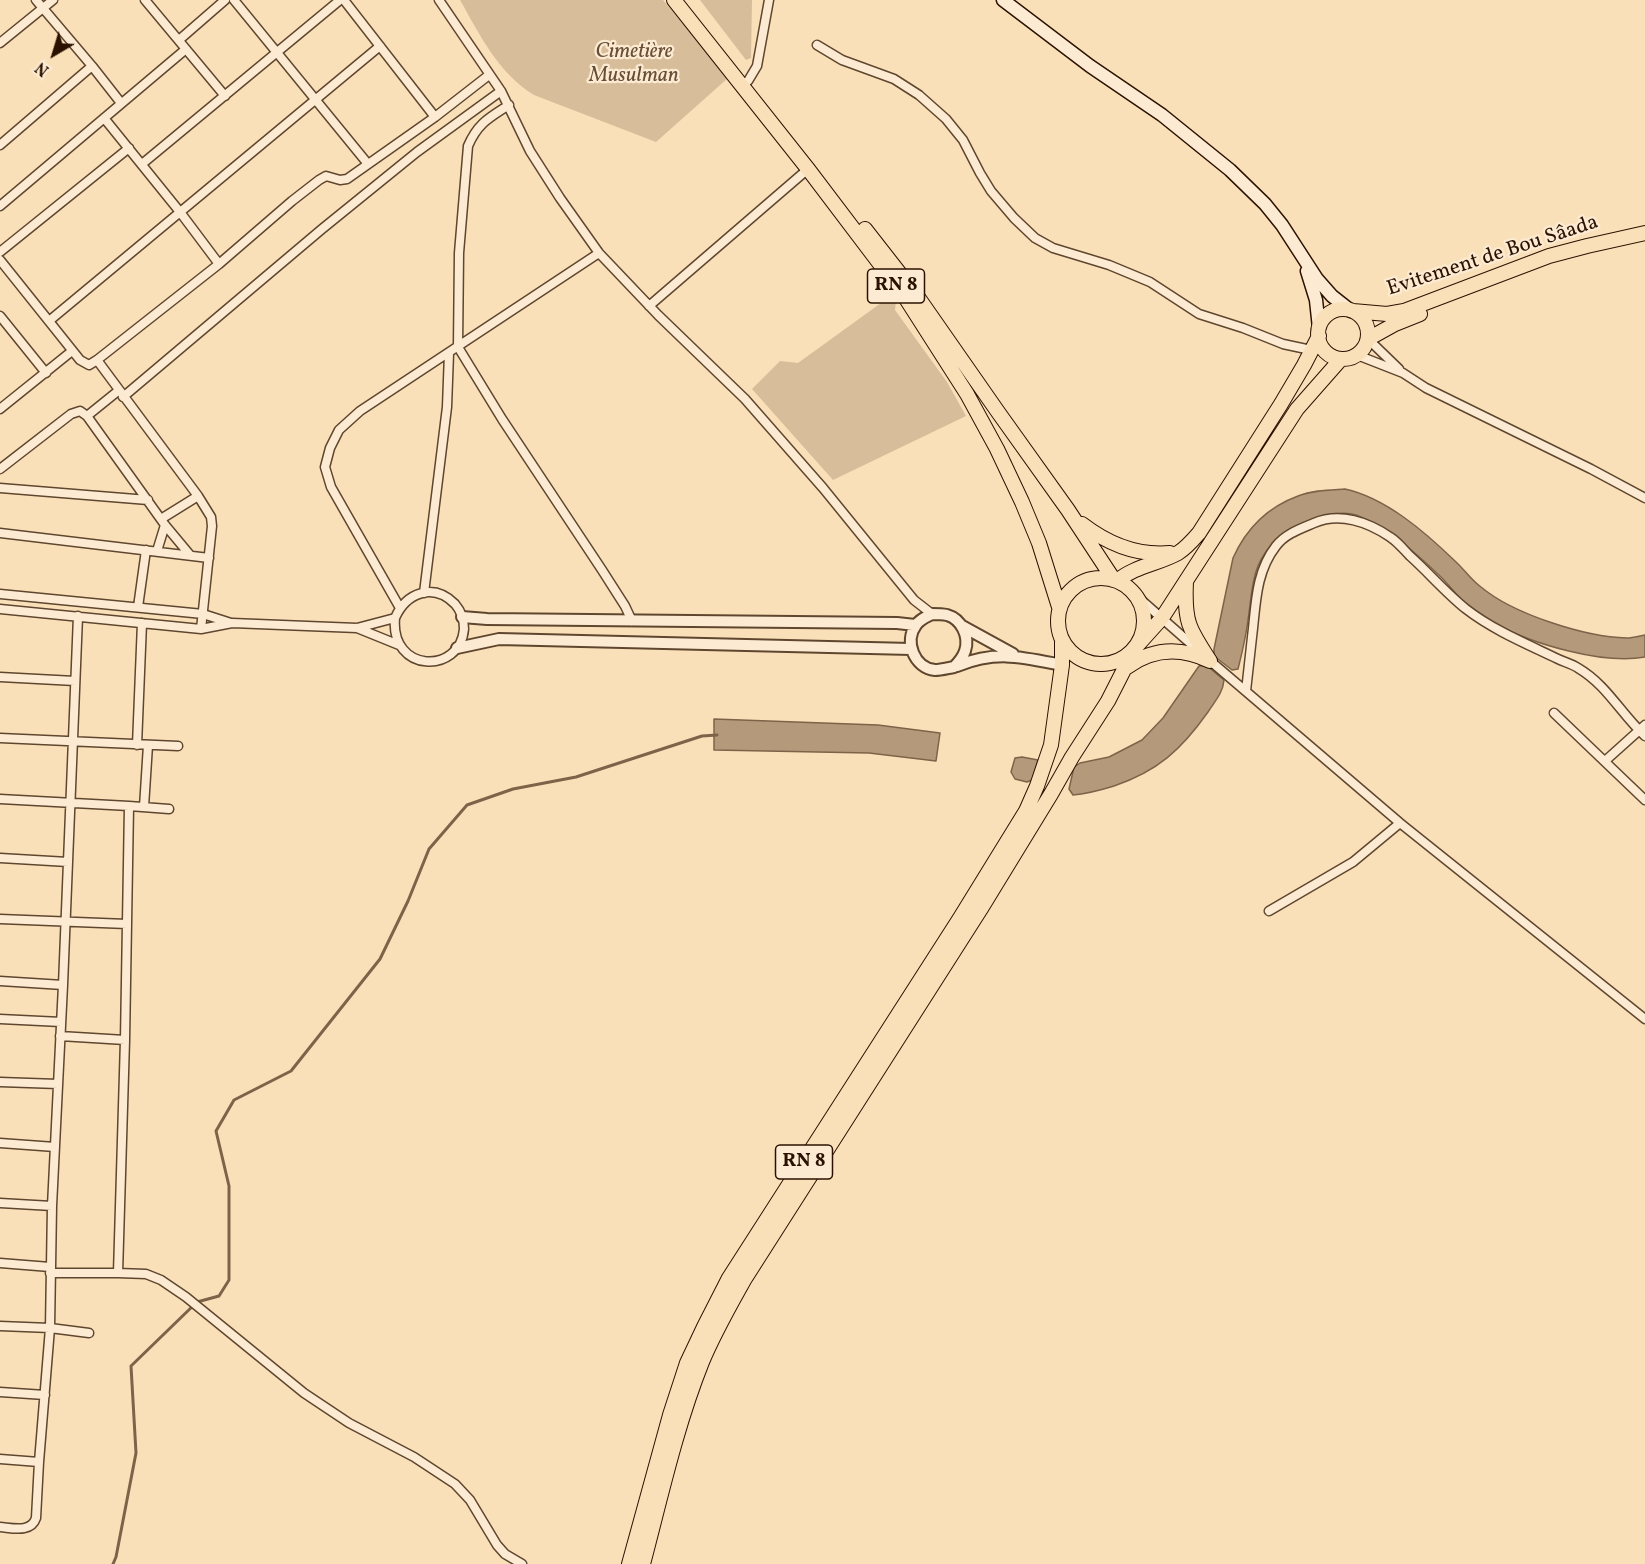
<!DOCTYPE html>
<meta charset="utf-8">
<style>
body{margin:0}
#map{position:relative;width:1645px;height:1564px;overflow:hidden;background:#fae0b9;font-family:Vollkorn,serif}
canvas{display:block}
.north{position:absolute;left:24px;top:24px;width:60px;height:60px;-webkit-text-stroke:4px #fcebd2;paint-order:stroke;rotate:218deg;font-size:16px;font-weight:700;line-height:24px;text-align:center;color:#2b1200}
.north::after{content:'';display:block;margin:auto;width:21px;height:27px;background:#2b1200;clip-path:polygon(50% 0,100% 100%,50% 72%,0 100%)}
</style>
<div id="map">
<canvas width="1645" height="1564"></canvas>
<div class="north">N</div>
</div>
<script>
const c = document.querySelector('canvas').getContext('2d');
c.lineJoin = 'round';
function fillPath(path, color) {
  c.fillStyle = color;
  c.fill(path, 'evenodd');
}
function strokePath(path, color, width, dash) {
  c.strokeStyle = color;
  c.lineWidth = width;
  c.lineCap = dash ? 'butt' : 'round';
  c.setLineDash(dash || []);
  c.stroke(path);
}
function drawText(font, color, halo, rows, align = 'center') {
  c.font = font + ' Vollkorn,serif';
  c.lineWidth = 4.5;
  c.setLineDash([]);
  c.textBaseline = 'middle';
  c.strokeStyle = halo;
  c.fillStyle = color;
  for (const [text, x, y, turn = 0] of rows) {
    c.save();
    c.translate(x, y);
    c.rotate((+turn || 0) * Math.PI / 180);
    c.textAlign = isNaN(turn) ? turn : align;
    if (halo) c.strokeText(text, 0, 0);
    c.fillText(text, 0, 0);
    c.restore();
  }
}
fillPath(new Path2D(`
 M460,0h203l65,78 -72,64 -122,-47c-36,-22 -54,-60 -74,-95z
 M700,0h52l-1,58 -5,2z
 M892,295l4,6 -1,9 52,72 19,34 -133,64 -81,-91 28,-28 18,2z`), '#d7bd9a');
const water = new Path2D(`
 M1345,489c41,9 80,43 110,72 9,8 16,19 26,26 32,27 104,50 146,51 6,0 12,-2 18,-3v22c-41,8 -113,-13 -149,-33 -11,-7 -24,-15 -34,-24 -7,-7 -14,-16 -21,-23 -21,-20 -43,-40 -68,-54 -5,-2 -11,-6 -17,-8 -16,-5 -38,2 -53,8 -19,7 -37,24 -45,43 -7,17 -7,36 -10,54 -2,16 -6,33 -10,49l-6,1 -18,-14v-7l19,-91c13,-29 35,-51 65,-62 15,-6 32,-6 47,-7z
 M1206,665l18,15c-1,13 -9,21 -16,32 -27,38 -50,59 -94,74 -13,4 -27,8 -41,9l-4,-6 5,-22 6,-4 29,-6 33,-17 21,-22 36,-52z
 M714,719l164,6 62,8 -4,28 -67,-8 -155,-3z
 M1022,757l16,3 -6,20 -5,2 -12,-3 -4,-7 4,-14z`);
fillPath(water, '#b49a7a');
strokePath(water, '#7d6449', 1.5);
strokePath(new Path2D(`
 M113,1564l3,-7 20,-104 -5,-87 66,-64 22,-6 10,-16v-94l-13,-55 18,-31 57,-29 89,-112 28,-58 21,-52 38,-44 46,-16 63,-12 126,-41 15,-1`), '#7d6449', 3);
const minor = new Path2D(`
 M36,0l56,66 29,37
 M145,0l80,96
 M234,0l134,164
 M344,0l91,117
 M439,0l62,91 29,60 30,47 39,55 59,62 87,84 78,89 91,112 18,14
 M179,40l46,-40
 M0,43l53,-43
 M817,45l25,15 52,19 25,16 27,24 17,21 17,33 11,18 23,27 21,20 18,10 56,17 41,17 49,32 44,14 40,16 28,6
 M748,81l9,-15 12,-66
 M509,105c-20,13 -31,18 -41,41l-9,107 -1,94 44,72 100,151 23,36 7,15
 M104,118l76,94 39,52
 M0,145l92,-79
 M142,164l198,-164
 M0,206l186,-157
 M0,252l129,-104
 M0,260l80,100 9,5 8,-5
 M649,306l159,-137
 M0,316l46,57
 M49,321l331,-275
 M1368,339l31,30
 M1357,355l46,18 23,15 165,81 54,29
 M123,397l199,-168 95,-77 84,-61
 M0,409l72,-58
 M87,416l31,-25
 M0,469l71,-55 9,-3 7,5 78,109 25,30
 M0,488l148,12
 M161,519l37,-23
 M0,533l209,25
 M157,551l8,-26
 M1132,592l66,58
 M424,593l23,-186 2,-54
 M0,594l203,20 28,9
 M138,607l8,-57
 M400,608l-69,-121 -6,-20 5,-19 9,-18 21,-19 239,-158
 M0,609l201,20 31,-6 125,5 38,-10c11,-25 38,-36 60,-14 6,7 9,16 9,25 -4,46 -74,44 -69,-11
 M357,628l42,17
 M201,629l11,-103 -1,-9 -13,-21 -101,-136 122,-96 73,-63 27,-21 7,-4 14,4 7,-1 88,-62 54,-42
 M1208,659l192,164 245,196
 M0,677l75,4
 M1246,691c2,-18 4,-36 6,-54 4,-31 3,-64 24,-91 9,-12 24,-17 38,-23 26,-11 54,-1 76,14 8,5 14,13 20,19 19,17 36,37 56,53 27,21 61,35 92,50 6,3 14,5 20,9 29,17 43,46 67,68
 M1554,713l91,87
 M0,738l178,8
 M137,745l5,-122
 M1605,761l40,-36
 M0,799l129,7 40,3
 M144,807l4,-62
 M0,858l68,4
 M1269,911l84,-49 47,-39
 M0,919l127,5
 M0,981l63,4
 M0,1019l61,3
 M60,1036l65,4
 M0,1082l58,2
 M0,1143l55,4
 M0,1203l52,3
 M0,1263l50,4
 M50,1273h68l28,1 15,6 25,17 118,96 45,30 65,34 41,27 15,16 27,45 8,9 17,10
 M118,1273l7,-233 4,-234
 M0,1326l50,2 39,5
 M0,1392l45,3
 M0,1459l39,3
 M0,1527c13,1 31,6 36,-9l3,-56 11,-134 2,-122 11,-221 15,-369`);
const tertiary = new Path2D(`
 M932,614c4,0 10,0 15,1 14,4 23,21 18,36 -2,6 -6,11 -11,16 -6,1 -13,3 -19,3 -21,-2 -31,-29 -19,-45 4,-6 10,-8 16,-11z
 M462,617l25,2 410,4 18,2
 M962,626l51,28
 M457,648l42,-9 412,10
 M957,666c40,-16 65,-9 105,-1`);
const secondary = new Path2D(`
 M1003,0l87,66 72,49 68,55 35,34 17,21 35,54 15,17 19,15
 M1307,271l9,29 3,28`);
const trunk = new Path2D(`
 M674,0l134,169 97,128 62,97 30,55 25,53 17,41 20,64
 M865,229l50,64 83,119 70,98 46,70
 M1318 334a25 25 0 1 1 50 0a25 25 0 1 1-50 0Z
 M1353,311l34,3 17,-3 145,-55 38,-10 58,-13
 M1368,339l27,-15 25,-10
 M1082,524c26,20 55,32 88,29
 M1058 621a43 43 0 1 1 86 0a43 43 0 1 1-86 0Z
 M1117,581c18,-15 41,-17 61,-28 8,-5 15,-13 21,-20l82,-129 23,-39 15,-29
 M1186,582c-2,40 3,47 24,79
 M1127,667c26,-19 54,-20 83,-6
 M629,1564l41,-149 17,-52 17,-36 25,-49 231,-360 66,-107 11,-25 14,-41 11,-80v-23
 M643,1564c18,-68 33,-137 59,-202 12,-29 27,-55 42,-82l238,-373 69,-113 21,-37 36,-56 27,-53 27,-30 135,-209 44,-50`);
strokePath(minor, '#5f462e', 11);
strokePath(tertiary, '#5f462e', 14);
strokePath(secondary, '#2b1200', 15);
strokePath(trunk, '#2b1200', 16);
strokePath(minor, '#fcebd2', 8);
strokePath(tertiary, '#fcebd2', 10);
strokePath(secondary, '#fcebd2', 12);
strokePath(trunk, '#fae0b9', 14);
for (const [x, y, w] of [
 [896,286,57],
 [804,1162,57]
]) {
  const box = new Path2D();
  box.roundRect(x - w / 2, y - 17, w, 34, 4.5);
  c.fillStyle = '#fcebd2';
  c.fill(box);
  strokePath(box, '#2b1200', 1.5);
}
drawText('bold 20px', '#2b1200', null, [
 ["RN 8",896,286],
 ["RN 8",804,1162]
]);
drawText('italic 21px', '#674e36', '#fcebd2', [
 ["Cimetière",634,53],
 ["Musulman",634,77]
]);
drawText('21px', '#2b1200', '#fcebd2', [
 ["Evitement de Bou Sâada",1493,257,-18]
]);
</script>
